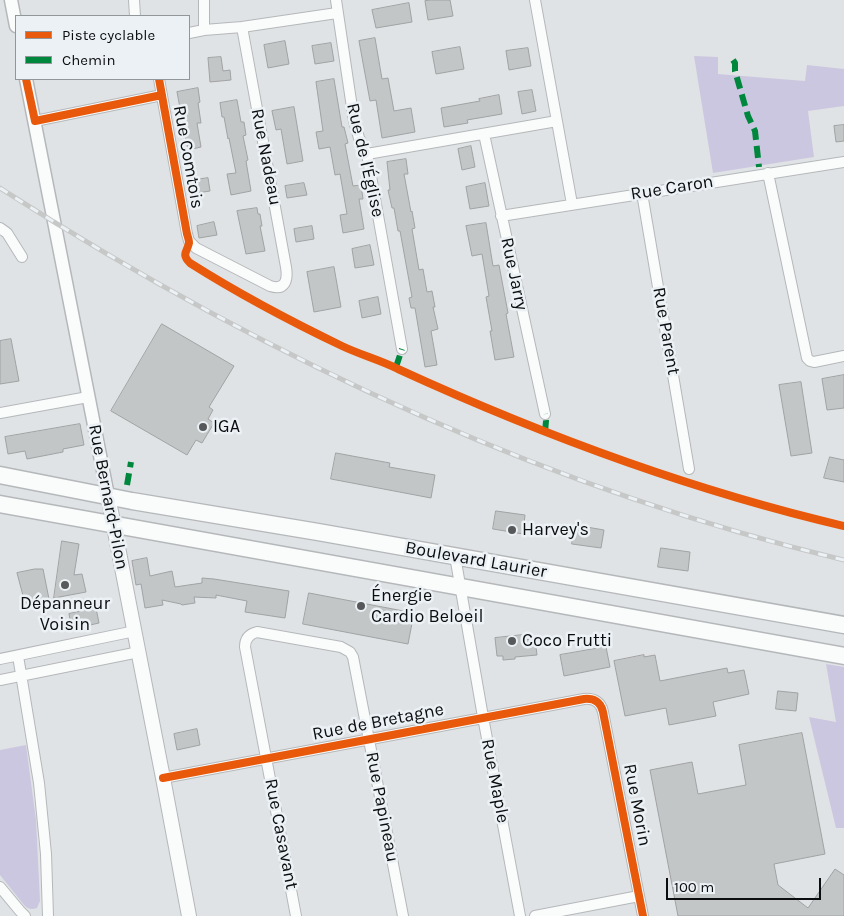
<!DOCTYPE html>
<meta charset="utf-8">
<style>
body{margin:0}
#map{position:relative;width:844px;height:916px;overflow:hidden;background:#e0e3e5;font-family:Karla,sans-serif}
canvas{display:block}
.legend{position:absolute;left:15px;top:15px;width:175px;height:65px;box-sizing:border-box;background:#ebf1f5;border:1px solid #919699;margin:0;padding:6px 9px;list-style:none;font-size:15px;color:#0b0d0e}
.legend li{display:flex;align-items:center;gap:10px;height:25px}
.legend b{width:25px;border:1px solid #919699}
.scale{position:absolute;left:666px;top:878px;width:155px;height:22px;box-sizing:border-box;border:2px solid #0b0d0e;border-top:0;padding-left:6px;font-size:15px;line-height:18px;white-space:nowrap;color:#0b0d0e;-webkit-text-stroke:4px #ebf1f5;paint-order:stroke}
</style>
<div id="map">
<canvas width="844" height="916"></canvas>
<ul class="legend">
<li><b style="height:6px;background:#e8590c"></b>Piste cyclable</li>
<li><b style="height:6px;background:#00873e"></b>Chemin</li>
</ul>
<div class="scale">100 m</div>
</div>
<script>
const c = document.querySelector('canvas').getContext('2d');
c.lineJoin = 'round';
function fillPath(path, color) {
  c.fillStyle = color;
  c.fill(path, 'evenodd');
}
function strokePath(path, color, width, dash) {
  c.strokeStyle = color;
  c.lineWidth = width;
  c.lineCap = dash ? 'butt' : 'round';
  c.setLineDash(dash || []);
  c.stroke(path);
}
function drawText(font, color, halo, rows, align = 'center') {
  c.font = font + ' Karla,sans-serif';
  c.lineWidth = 5;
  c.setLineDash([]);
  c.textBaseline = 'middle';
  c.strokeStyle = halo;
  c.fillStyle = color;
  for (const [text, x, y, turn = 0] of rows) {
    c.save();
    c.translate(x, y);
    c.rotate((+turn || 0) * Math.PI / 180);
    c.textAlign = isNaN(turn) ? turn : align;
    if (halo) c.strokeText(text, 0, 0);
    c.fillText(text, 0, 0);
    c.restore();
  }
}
fillPath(new Path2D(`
 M694,56l24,1v17l87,7 2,-16 37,4v37l-36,5 6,46 -101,16z
 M826,664l18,3v161h-8l-27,-111 27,5z
 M26,745l10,75 4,81 -3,7c-6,2 -9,1 -13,-3l-24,-30v-125z`), '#ccc7e0');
const building = new Path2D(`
 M432,0h18l3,16 -25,4 -3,-19z
 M409,3l3,19 -36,6 -4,-18z
 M375,38l7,41 6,-1 6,33 17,-3 4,24 -33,6 -6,-38 -6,1 -11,-60z
 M285,41l4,23 -21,4 -4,-23z
 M331,43l3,18 -19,3 -3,-18z
 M460,47l4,22 -28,5 -4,-22z
 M528,48l3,18 -22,4 -3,-19z
 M221,57l2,14 7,-1 1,10 -21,2 -2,-24z
 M334,79l8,48h2l4,16 -3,1 8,42 8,-1 2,14h-4l5,30 -21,4 -3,-18 7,-1 -7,-40 -5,1 -5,-28 -11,2 -3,-17 7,-1 -7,-49z
 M198,88l2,14 -2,1 3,20h-4l4,24 -13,3 -11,-58z
 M532,90l4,21 -14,3 -4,-22z
 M499,95l3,19 -35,6 1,3 -24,4 -3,-19 39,-7 -1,-2z
 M237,100l4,22h3l2,13 -3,1 5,24 -2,1 5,30 -20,4 -4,-21 9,-1 -7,-35 -1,1 -4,-22h-2l-2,-14z
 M294,107l9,54 -16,3 -6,-35 -5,1 -4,-19z
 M844,125v16l-8,1 -2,-16z
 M471,146l4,21 -13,3 -4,-21z
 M406,159l2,15h-4l7,38 1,-1 3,17 -3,1 7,41 4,-1 4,23 5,-1 3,16h-2l5,22 -7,2 6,34 -12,2 -10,-59h-4l-2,-10 3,-1 -12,-66h-2l-4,-23h-2l-4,-18h2l-3,-28z
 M208,178l2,13 -19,3 -2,-13z
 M304,183l3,12 -20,3 -2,-12z
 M485,183l4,23 -19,3 -4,-22z
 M257,208l1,6h2l2,12h-2l5,25 -19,3 -9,-43z
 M214,222l3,13 -18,3 -2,-12z
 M486,223l7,43 6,-1 9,48 -2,1 8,43 -19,3 -5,-29h2l-6,-34 3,-1 -7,-42 -10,2 -6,-30z
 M312,226l2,13 -18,3 -2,-13z
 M370,245l4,20 -19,3 -3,-19z
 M334,267l7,40 -27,5 -7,-40z
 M378,297l3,17 -19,4 -3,-17z
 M162,324l72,42 -25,41 4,3 -5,9 6,4 -12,20 -6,-3 -9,15 -76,-44z
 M11,339l8,42 -19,3v-43z
 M844,375v33l-17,2 -5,-31z
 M801,382l11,71 -21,3 -12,-71z
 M80,424l4,21 -21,4v3l-36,7 -2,-8 -17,3 -3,-17z
 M336,453l54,10 -1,4 46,8 -4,23 -100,-19z
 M830,457l14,3v22l-20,-4z
 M496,511l29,4 -2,19 -30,-5z
 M575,525l29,5 -3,18 -29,-4z
 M62,541l17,3 -5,31 8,-1 4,18 -32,6z
 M661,548l29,4 -2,19 -30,-4z
 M147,558l3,18 22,-5 3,16 27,-4v-5l12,1 75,12 -4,27 -40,-6 2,-11 -31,-6v3l-22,-1 1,6 -13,2 -1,-1 -19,-4 1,5 -18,3 -4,-24 -5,1 -4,-24z
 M35,569h8l6,30 -24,4 -8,-30z
 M309,593l105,20 -6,31 -105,-20z
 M96,608l3,15 -27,6 -3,-15z
 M523,635v5l12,-1 2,16 -22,2v2l-12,1v-4h-6l-2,-18z
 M606,647l4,20 -46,9 -4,-21z
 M644,655v2l11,-2 5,26 67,-13 1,5 16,-3 5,24 -36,8 3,14 -47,9 -3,-17 -41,8 -11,-55z
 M778,691l20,2 -2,18 -20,-2z
 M197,729l3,16 -23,5 -3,-16z
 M802,733l23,121 -51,10 4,21 30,23 27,-39 9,6v41h-166l-28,-146 42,-8 6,32 48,-9 -7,-40z`);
fillPath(building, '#c3c6c7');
strokePath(building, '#a0a2a3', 1);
const minor = new Path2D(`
 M134,0l1,16
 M336,0l18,121 5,17 8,16 35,195
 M535,0l37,204
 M204,30v-30
 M189,33l15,-3 38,-3 95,-14
 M159,79l28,155 2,7 7,7 74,38c16,5 18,-7 16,-19l-44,-240
 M35,121l127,-26
 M484,134l61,280
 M367,154l190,-33
 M768,173l39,185 3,3 4,1 30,-6
 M642,193l47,276
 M501,216l343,-54
 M0,228l7,5 15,24
 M0,413l88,-16
 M455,556l28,161 37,199
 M18,656l21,127 7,71 2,62
 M0,659l135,-28
 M0,680l139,-28
 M163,778l421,-79c10,-1 17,3 19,13l40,204
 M0,887l20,24 5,5
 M296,916l-51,-269c0,-8 4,-13 12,-15l84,15 9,5 3,5 50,259
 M535,916l104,-20`);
const tertiary = new Path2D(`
 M11,0l5,26
 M26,79l82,417`);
const secondary = new Path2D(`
 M108,496l55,282 26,138`);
const primary = new Path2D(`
 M0,475l132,26 186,31 526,93
 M0,504l844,152`);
strokePath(minor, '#b5b8ba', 12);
strokePath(tertiary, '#b5b8ba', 15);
strokePath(secondary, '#b5b8ba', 16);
strokePath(primary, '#b5b8ba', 19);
strokePath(minor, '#fafbfb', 10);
strokePath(tertiary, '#fafbfb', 12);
strokePath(secondary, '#fafbfb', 14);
strokePath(primary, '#fafbfb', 16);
const rail = new Path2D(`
 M0,188c259,166 544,300 844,372`);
strokePath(rail, '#c6c7c7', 5);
strokePath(rail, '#ebf1f5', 3, [9]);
strokePath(new Path2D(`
 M733,60l2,3v8l13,45 7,15 4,36
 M396,367l6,-18
 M545,432l1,-11 -1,-7
 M127,485l4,-23`), '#00873e', 6, [12, 6]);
strokePath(new Path2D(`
 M26,79l9,42 127,-26
 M159,79l28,155c1,3 2,6 2,9 -2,9 -8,11 1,20 49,31 100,58 152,83 19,9 38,14 56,23 144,66 292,121 446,157
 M163,778l421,-79c10,-1 17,3 19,13l40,204`), '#e8590c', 8);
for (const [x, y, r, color] of [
 [203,427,5,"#565859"],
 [512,530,5,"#565859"],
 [65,585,5,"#565859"],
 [361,606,5,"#565859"],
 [512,641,5,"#565859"]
]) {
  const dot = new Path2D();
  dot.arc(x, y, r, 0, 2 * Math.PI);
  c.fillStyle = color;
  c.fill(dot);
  strokePath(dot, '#ebf1f5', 2);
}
drawText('18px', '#0b0d0e', '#ebf1f5', [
 ["Rue Comtois",188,157,80],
 ["Rue Nadeau",266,157,79],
 ["Rue de l'Église",365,160,77],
 ["Rue Caron",672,188,-9],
 ["Rue Jarry",514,274,78],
 ["Rue Parent",666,331,80],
 ["Rue Bernard-Pilon",108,497,79],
 ["Boulevard Laurier",476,560,10],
 ["Rue de Bretagne",378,722,-11],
 ["Rue Maple",495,781,79],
 ["Rue Morin",637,805,79],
 ["Rue Papineau",382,807,79],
 ["Rue Casavant",281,834,79]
]);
drawText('18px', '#0b0d0e', '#ebf1f5', [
 ["IGA",213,427],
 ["Harvey's",522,530],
 ["Énergie",371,596],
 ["Cardio Beloeil",371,617],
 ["Dépanneur",65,604,"center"],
 ["Voisin",65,625,"center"],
 ["Coco Frutti",522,641]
], 'left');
</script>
